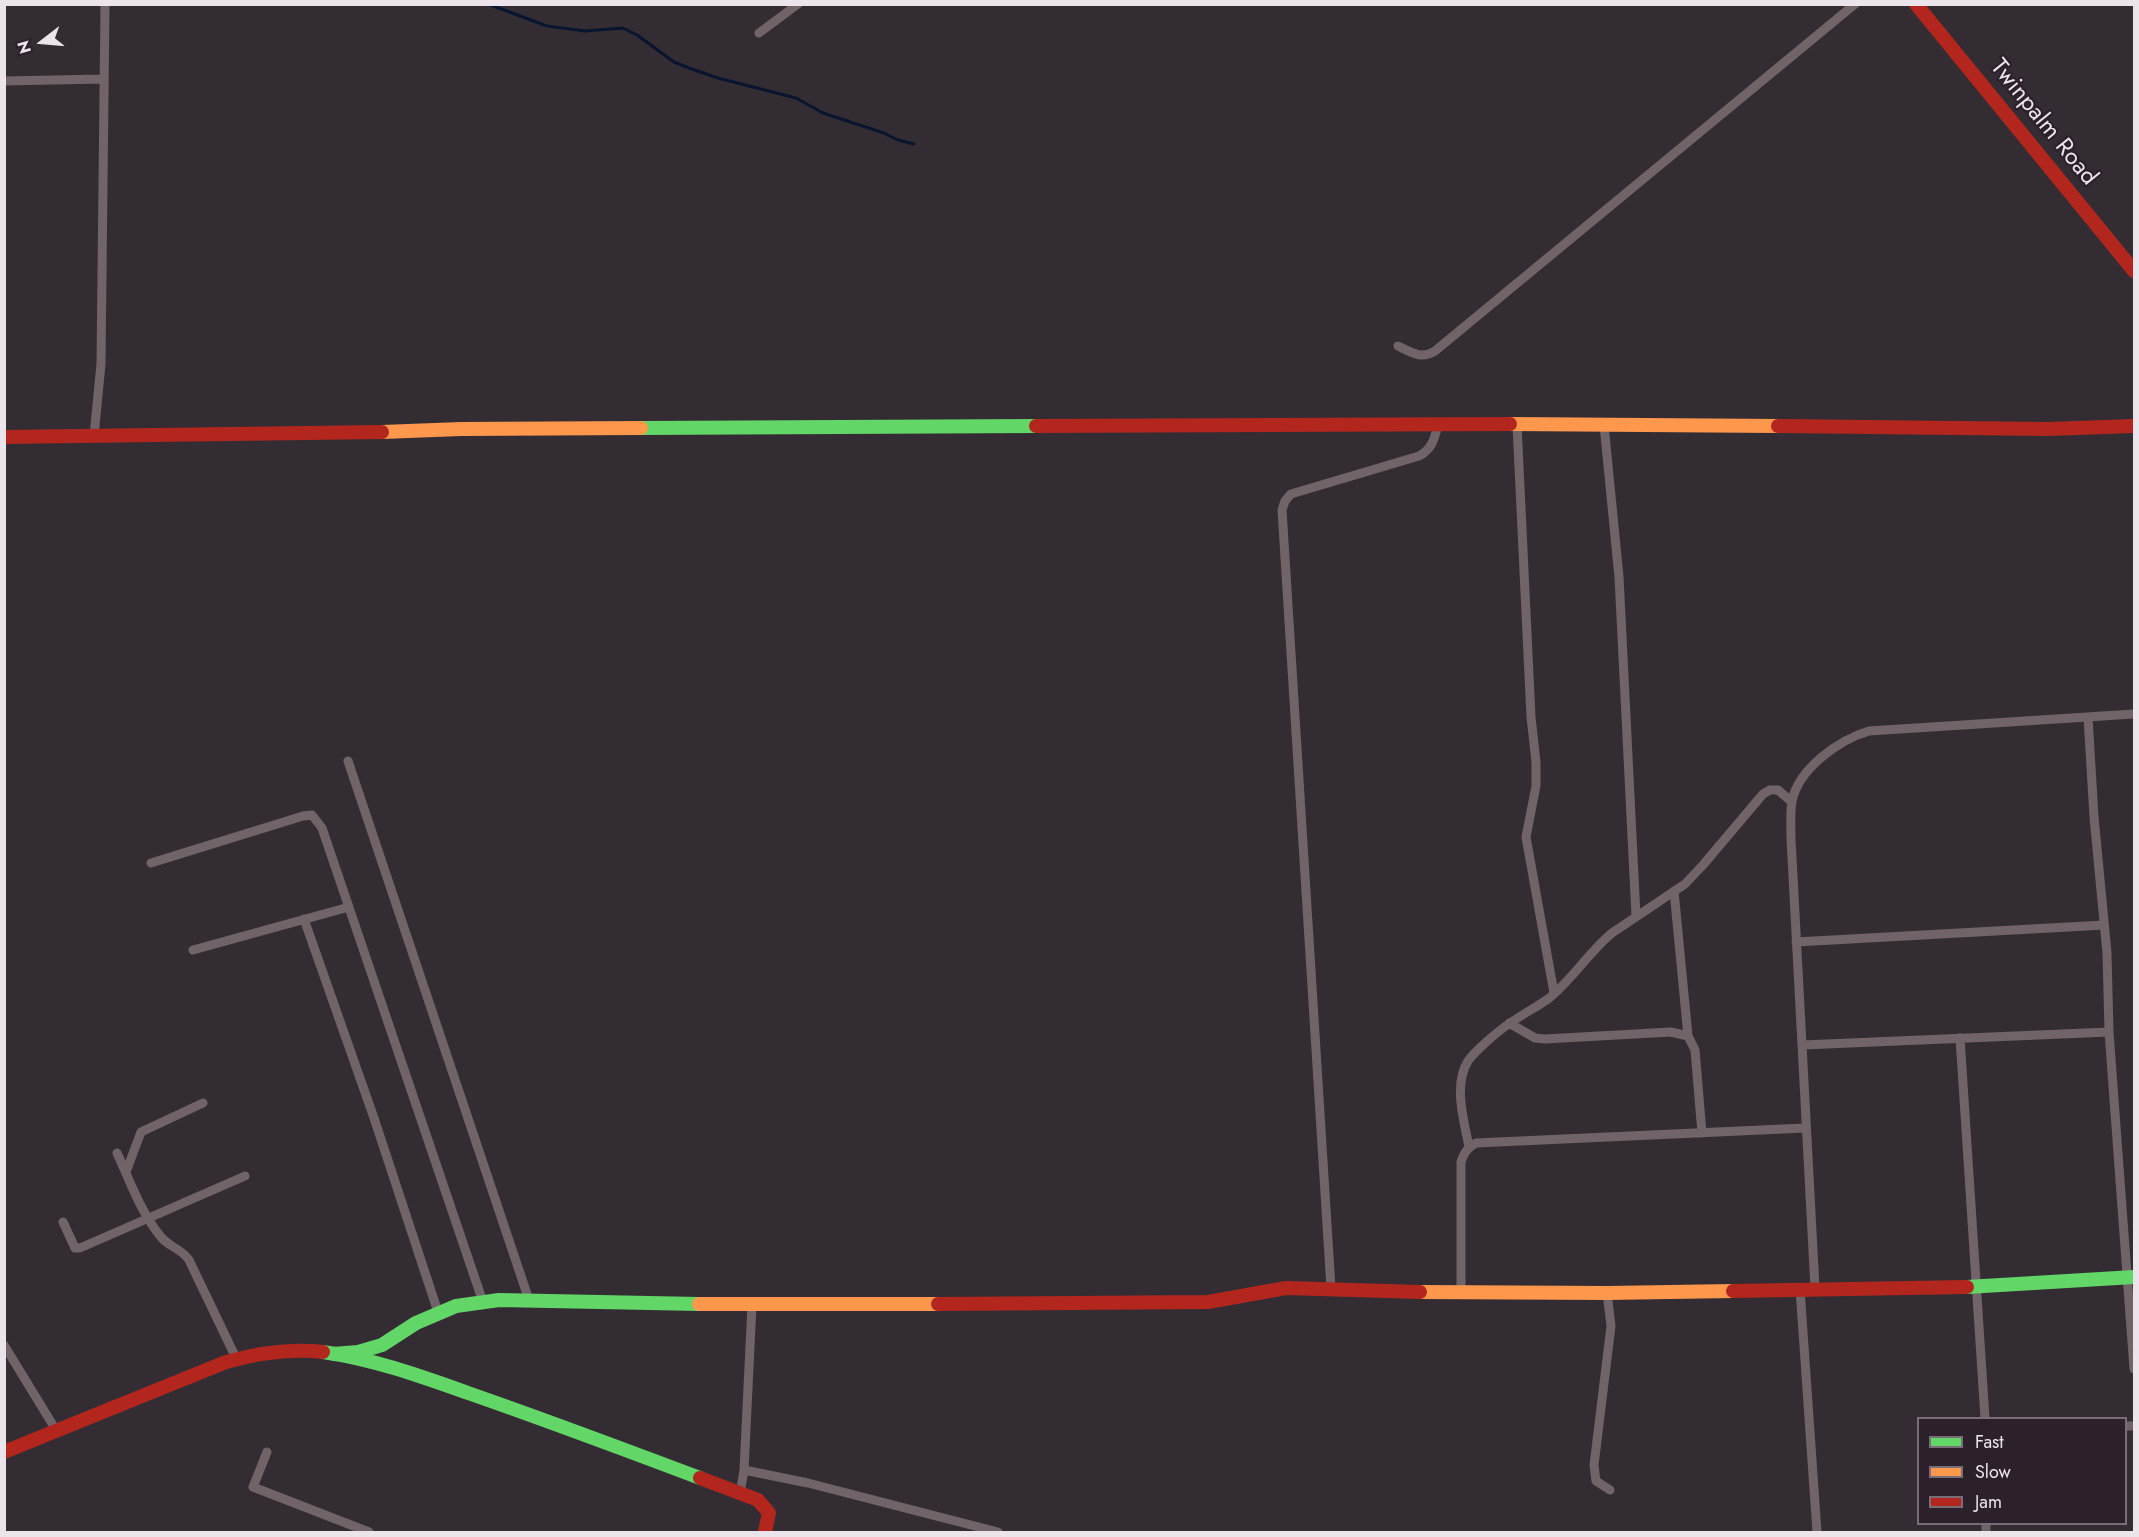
<!DOCTYPE html>
<style>
body{margin:0}
#map{position:relative;width:2139px;height:1537px;overflow:hidden;background:#332d33;font-family:Jost,sans-serif}
canvas{display:block}
.frame{position:absolute;inset:0;border:6px solid #ece4eb;pointer-events:none}
.legend{position:absolute;left:1917px;top:1417px;width:210px;height:108px;box-sizing:border-box;background:#2c202b;border:2px solid #796e78;margin:0;padding:8px 10px;list-style:none;font-size:18px;color:#ece4eb}
.legend li{display:flex;align-items:center;gap:12px;height:30px}
.legend b{width:30px;border:2px solid #796e78}
.north{position:absolute;left:12px;top:12px;width:60px;height:60px;-webkit-text-stroke:4px #2c202b;paint-order:stroke;rotate:254deg;font-size:16px;font-weight:700;line-height:24px;text-align:center;color:#ece4eb}
.north::after{content:'';display:block;margin:auto;width:21px;height:27px;background:#ece4eb;clip-path:polygon(50% 0,100% 100%,50% 72%,0 100%)}
</style>
<div id="map">
<canvas width="2139" height="1537"></canvas>
<div class="frame"></div>
<ul class="legend">
<li><b style="height:8px;background:#63d668"></b>Fast</li>
<li><b style="height:8px;background:#ff974d"></b>Slow</li>
<li><b style="height:8px;background:#b3261e"></b>Jam</li>
</ul>
<div class="north">N</div>
</div>
<script>
const c = document.querySelector('canvas').getContext('2d');
c.lineJoin = 'round';
function strokePath(path, color, width, dash) {
  c.strokeStyle = color;
  c.lineWidth = width;
  c.lineCap = dash ? 'butt' : 'round';
  c.setLineDash(dash || []);
  c.stroke(path);
}
function drawText(font, color, halo, rows, align = 'center') {
  c.font = font + ' Jost,sans-serif';
  c.lineWidth = 4.5;
  c.setLineDash([]);
  c.textBaseline = 'middle';
  c.strokeStyle = halo;
  c.fillStyle = color;
  for (const [text, x, y, turn = 0] of rows) {
    c.save();
    c.translate(x, y);
    c.rotate((+turn || 0) * Math.PI / 180);
    c.textAlign = isNaN(turn) ? turn : align;
    if (halo) c.strokeText(text, 0, 0);
    c.fillText(text, 0, 0);
    c.restore();
  }
}
strokePath(new Path2D(`
 M488,4l59,22 38,5 38,-3 14,7 37,27 15,6 29,10 78,20 27,15 61,20 14,7 16,4`), '#09142e', 3);
strokePath(new Path2D(`
 M759,33l39,-29
 M4,81l99,-2
 M1398,346c13,6 23,14 37,5l420,-347
 M1517,425l14,292 5,45v24l-10,51 28,156
 M1604,425l15,152 17,339
 M94,436l7,-72 4,-360
 M2088,717l6,100 13,136 2,79 25,337
 M348,761l181,539
 M151,863l152,-47 9,-1 10,13 161,474
 M1674,891l14,145
 M304,919l70,199 64,194
 M1796,942l308,-17
 M193,950l156,-43
 M1509,1023l26,15 10,1 126,-7 17,4 7,14 7,83
 M1960,1038l25,380
 M1803,1045l306,-13
 M1469,1147c-5,-26 -16,-62 -1,-86 6,-9 31,-31 41,-37 12,-9 26,-16 39,-25 24,-19 40,-46 64,-66l73,-49 18,-19 60,-71 7,-4h8l14,12
 M117,1153c13,28 24,60 44,84 8,10 21,12 28,23l47,98
 M126,1172l15,-40 62,-29
 M63,1222l12,26h5l165,-72
 M1331,1288l-49,-778 3,-9 6,-7 128,-38c13,-7 15,-16 19,-31
 M1815,1288l-24,-449c0,-12 -1,-26 1,-38 7,-33 47,-61 77,-70l265,-17
 M1800,1289l17,243
 M1461,1293v-131c3,-9 6,-14 15,-19l329,-15
 M1607,1293l4,33 -17,139 2,16 14,9
 M4,1345l52,85
 M2126,1426h8
 M267,1452l-14,35 116,45
 M744,1470l64,13 190,49
 M740,1494l4,-24 8,-165
 M1986,1524v8`), '#716469', 9);
strokePath(new Path2D(`
 M641,428l395,-2
 M1967,1287l167,-10
 M323,1352c50,7 97,24 145,41 78,27 155,56 232,85
 M333,1354l25,-2 24,-7 34,-22 40,-17 43,-6 200,4`), '#63d668', 14);
strokePath(new Path2D(`
 M1510,424l268,2
 M382,432l79,-3 180,-1
 M1420,1292l187,1 126,-2
 M699,1304h239`), '#ff974d', 14);
strokePath(new Path2D(`
 M1916,4l218,267
 M1036,426l474,-2
 M1778,426l270,3 86,-3
 M4,437l378,-5
 M1733,1291l234,-4
 M938,1304l270,-2 78,-14 134,4
 M4,1452l222,-90c32,-9 64,-14 97,-10
 M700,1478l58,22 11,13 -4,19`), '#b3261e', 14);
drawText('24px', '#ece4eb', '#2c202b', [
 ["Twinpalm Road",2043,123,51]
]);
</script>
